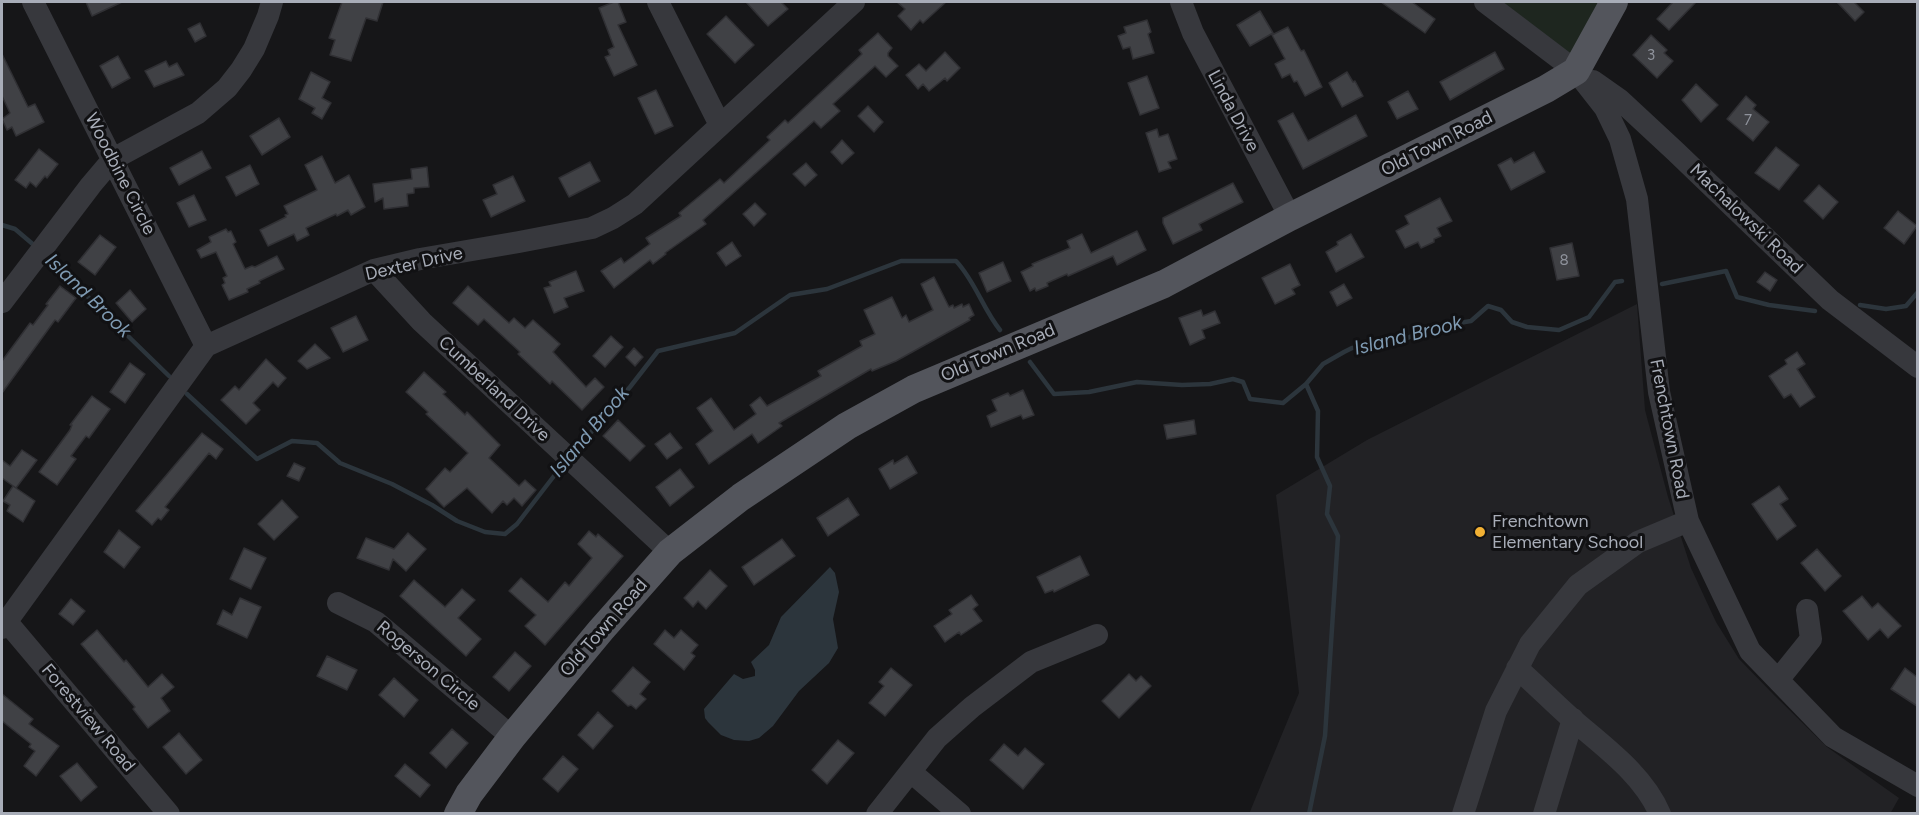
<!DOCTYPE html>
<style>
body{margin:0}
#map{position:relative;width:1919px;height:815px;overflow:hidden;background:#161618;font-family:Figtree,sans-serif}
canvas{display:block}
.frame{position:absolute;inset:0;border:3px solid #a8adb8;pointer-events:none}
</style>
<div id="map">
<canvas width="1919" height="815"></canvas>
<div class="frame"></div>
</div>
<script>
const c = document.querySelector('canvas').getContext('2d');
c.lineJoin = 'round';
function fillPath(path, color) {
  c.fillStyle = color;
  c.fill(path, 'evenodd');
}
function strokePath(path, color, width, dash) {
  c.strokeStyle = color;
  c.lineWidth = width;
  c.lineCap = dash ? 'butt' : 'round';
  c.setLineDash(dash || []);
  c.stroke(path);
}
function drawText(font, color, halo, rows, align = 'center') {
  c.font = font + ' Figtree,sans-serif';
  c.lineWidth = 6;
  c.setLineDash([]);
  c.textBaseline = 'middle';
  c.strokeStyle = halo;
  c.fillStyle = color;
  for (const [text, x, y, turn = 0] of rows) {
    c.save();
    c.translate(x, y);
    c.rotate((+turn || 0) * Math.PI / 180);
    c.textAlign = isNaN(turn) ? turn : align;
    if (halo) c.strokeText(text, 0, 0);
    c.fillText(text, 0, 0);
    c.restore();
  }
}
fillPath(new Path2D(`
 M1637,304l8,106 23,87 23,71 25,54 23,37 35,36 53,52 72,51 -9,16h-641l50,-121 -23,-198 91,-55z`), '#222225');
fillPath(new Path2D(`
 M1497,2h117l-37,63z`), '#1e261f');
fillPath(new Path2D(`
 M830,567l5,6 4,19 -6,27 5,29 -9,15 -30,28 -26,35 -14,12 -10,3 -15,-1 -13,-5 -13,-13 -3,-4 -1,-9 30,-35 9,5 12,-3v-6l-4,-8 18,-17 12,-28z`), '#2c353c');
strokePath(new Path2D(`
 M2,225l13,4 20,17
 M46,256l123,120
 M1662,284l64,-13 11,26 32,8 46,6
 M1860,305l26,4 20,-3 12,-14
 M1030,362l24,32 35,-2 48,-10 45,3 28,-1 23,-5 10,3 7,17 33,4 23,-19 17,-20 21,-12 8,-4 15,-2 16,-7 18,2 28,-13 42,-7 17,-15 13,4 11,12 15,5 32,3 30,-13 26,-35 7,-1
 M1306,384l12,27 -1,46 13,29 -3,28 11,22 -13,200 -16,78
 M187,394l70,65 35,-18 25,2 23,20 52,21 40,21 25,16 28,11 20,2 12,-10 47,-61
 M574,452l56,-65 28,-36 77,-18 55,-38 37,-6 74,-28h55c19,20 27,48 44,69`), '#2c353c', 4.5);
const building = new Path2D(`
 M86,2h36l-30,14z
 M342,2h41l-6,19 -11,-3 -15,43 -21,-6 5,-15 -6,-2z
 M614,2h4l8,20 -8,3 19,40 -23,11 -9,-19 5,-2 -2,-5 6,-3 -15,-39z
 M746,2h35l7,7 -20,17z
 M897,2h49l-23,21 -3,-3 -9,10 -13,-14 7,-7z
 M1381,2h31l23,17 -10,14z
 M1673,2h23l-27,28 -12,-11z
 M1837,2h17l10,10 -9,9z
 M1260,11l13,22 -23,13 -13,-21z
 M726,16l28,29 -19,18 -28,-29z
 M1147,20l4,12 -3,2 6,19 -21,6 -3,-12 -7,2 -5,-13 8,-3 -2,-6z
 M200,23l6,13 -11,6 -7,-13z
 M1288,27l13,24 3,-1 18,37 -17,9 -8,-15 -3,1 -4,-8 -8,4 -7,-14 10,-5 -13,-24z
 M878,33l14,15 -4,5v3l10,10 -12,11 -11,-11 -42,38 7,7 -19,17 -7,-7 -111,99 3,4 -41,29 1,1 -13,10 -3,-4 -36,28 -13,-17 20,-13 3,5 26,-19 -4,-6 35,-22 -2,-3 41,-34 4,4 46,-43 -3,-3 18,-17 3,3 74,-69 -3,-4z
 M1651,35l16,15 -3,3 9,8 -16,17 -24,-23z
 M945,52l15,16 -13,13 -2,-3 -16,13 -6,-7 -5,5 -12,-14 13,-11 7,7z
 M1495,52l9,17 -54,31 -10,-18z
 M2,54l26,53 7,-3 9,18 -28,14 -4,-9 -5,3 -5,-11 8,-6 -8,-17z
 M118,56l12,22 -18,10 -12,-22z
 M166,61l3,6 8,-4 7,12 -30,12 -9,-16z
 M311,72l19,10 -8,16 9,5 -9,16 -10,-6 3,-5 -16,-9z
 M1347,72l6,10 2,-1 8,15 -21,11 -13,-24z
 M1147,76l12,32 -19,7 -12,-32z
 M1696,84l22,21 -17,17 -19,-22z
 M656,90l17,36 -18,8 -17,-36z
 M1408,91l10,18 -21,10 -9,-17z
 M1746,96l10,9 -3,4 16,13 -16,19 -26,-22z
 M868,106l15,16 -9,10 -16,-16z
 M1293,113l15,28 48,-26 11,21 -64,33 -25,-48z
 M279,118l11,19 -28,18 -12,-19z
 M1157,129l2,8 9,-3 9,25 -9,3 3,6 -12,4 -13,-39z
 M842,140l12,13 -12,11 -11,-12z
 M1776,147l23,18 -20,25 -24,-17z
 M39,149l19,15 -11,14 -2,-2 -9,11 -6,-5 -4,6 -11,-8z
 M202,151l9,17 -32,17 -9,-17z
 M1534,152l11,20 -34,18 -13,-25 13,-7 3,5z
 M322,156l13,27 14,-8 16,32 -14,8 -3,-5 -11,6 -1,-2 -30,14 3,7 -12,6 -3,-7 -26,12 -8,-16 26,-13 -1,-2 3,-1 -4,-8 33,-16 -12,-25z
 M590,162l10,19 -31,16 -10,-19z
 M806,163l11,12 -12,11 -12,-12z
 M250,165l9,19 -23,12 -10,-19z
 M427,167l2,20 -15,1v5l-7,1 1,12 -24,3 -1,-11 -8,4 -2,-18 39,-5 -1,-10z
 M513,176l12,25 -34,16 -8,-17 14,-6 -4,-9z
 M1233,183l10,19 -44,22 3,6 -29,14 -10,-21v-5z
 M1819,185l19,17 -15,17 -19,-18z
 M194,195l12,25 -17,7 -12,-24z
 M1440,198l12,23 -15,7 4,8 -7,3v3l-13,6 -3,-6 -13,6 -9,-17 13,-7 -4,-8z
 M755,203l11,11 -12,12 -11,-12z
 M1898,211l19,15 -13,18 -20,-16z
 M226,229l2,3 3,-1 5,11 -3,2 12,25 7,-3 3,1 22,-11 7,13 -25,12 1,2 -13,6 1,3 -19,8 -7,-15 3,-2 -2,-5 4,-2 -11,-24 -15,6 -4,-8 14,-8 -2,-5z
 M1137,231l9,19 -29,15 -4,-9 -45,20 -1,-2 -20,9 1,3 -12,5 -1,-3 -5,3 -9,-19 12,-6 -1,-2 38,-16 -3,-7 15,-7 9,19z
 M1351,234l13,23 -28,15 -10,-20 12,-7 -1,-3z
 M100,235l16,12 -21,28 -17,-13z
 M732,242l9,14 -15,10 -9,-13z
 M1572,243l7,33 -22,4 -7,-32z
 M1003,262l8,19 -24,11 -8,-19z
 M1290,264l10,21 -8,4 3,5 -20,10 -13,-26z
 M576,271l8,20 -20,7 4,9 -14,6 -10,-25 7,-2 -2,-4z
 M1765,272l12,8 -7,11 -13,-9z
 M934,277l15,30 4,-2 1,3 8,-4 1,3 6,-3 5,11 -5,3 1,2 -74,41 -24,10 -1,-2 -92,54 3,3 -24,17 -6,-9 -43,30 -13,-20 17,-13 -16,-23 14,-10 23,32 22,-16 -6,-9 10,-8 7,9 54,-30 -3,-5 44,-25 -2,-5 15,-7 -11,-24 28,-13 10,21 4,-3 3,7 24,-12 -12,-26z
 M1344,284l8,14 -15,8 -7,-14z
 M60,286l16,12 -18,24 -3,-2 -53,73v-32l28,-38 3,2 15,-20 -2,-1z
 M468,286l41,37 5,-5 11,10 8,-8 27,24 -7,8 33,35 9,-9 9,9 -22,23 -30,-29 -2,3 -32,-30 2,-2 -36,-33 -6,6 -25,-22z
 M130,290l16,19 -14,13 -16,-19z
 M1201,310l2,6 12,-5 5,12 -18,7 3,8 -15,7 -11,-27z
 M356,316l12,24 -25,12 -12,-24z
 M611,336l12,11 -18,20 -12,-11z
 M315,344l15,14 -23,11 -9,-8z
 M634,348l9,9 -8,9 -9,-9z
 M1797,352l8,12 -8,5 18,28 -15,10 -9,-13 -7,4 -15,-22 18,-12 -2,-4z
 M266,359l20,19 -8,9 -5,-5 -20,21 7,7 -14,14 -25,-24 14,-14 4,4z
 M130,363l15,11 -20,29 -15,-11z
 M424,372l22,20 -3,2 22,21 2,-3 33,33 -11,13 30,28 6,-6 11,10 -14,16 -8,-8 -7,7 -4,-4 -11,12 -25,-25 -23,19 -18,-18 19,-21 5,4 18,-19 -42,-39 2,-2 -22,-20z
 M1023,390l11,25 -11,4 -2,-4 -30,12 -4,-11 10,-5 -5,-11 16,-7 2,3z
 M92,396l18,13 -21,29 -3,-2 -15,20 5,3 -19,26 -18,-13 31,-42 2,-5h-2z
 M618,420l27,26 -15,15 -27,-25z
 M1194,420l2,14 -29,5 -3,-14z
 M202,433l21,16 -7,10 -7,-6 -44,54 4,3 -8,10 -3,-2 -6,7 -16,-14z
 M670,433l12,15 -15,11 -12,-15z
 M22,450l15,10 -21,28 -14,-10v-18l8,6z
 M907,456l10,17 -27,16 -11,-20 14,-9 1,4z
 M294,463l11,5 -6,13 -12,-5z
 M680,469l14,18 -24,19 -14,-19z
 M13,486l22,15 -12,21 -16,-11 3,-6 -7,-4z
 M1779,486l9,13 -8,5 16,22 -19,14 -25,-36z
 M848,498l11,17 -31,21 -11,-18z
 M282,500l16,17 -24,23 -16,-16z
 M119,530l21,17 -16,21 -20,-16z
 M589,531l7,6 2,-3 25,22 -78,89 -20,-19 11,-11 -27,-24 12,-13 27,24 17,-20 4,4 23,-28 -14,-14z
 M408,533l18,16 -20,22 -13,-12 -4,11 -32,-12 9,-20 28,11z
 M782,539l13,17 -41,29 -12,-18z
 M244,548l22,10 -15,31 -21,-10z
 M1817,549l24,27 -16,15 -24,-28z
 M1080,556l9,19 -35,17 -1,-2 -8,3 -8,-16z
 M710,570l17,16 -21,23 -8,-8 -5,6 -9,-9z
 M414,580l31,27 17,-18 13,11 -17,18 23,21 -15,17 -66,-60z
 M971,595l7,10 -5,4 9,12 -21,14 -2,-3 -14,10 -11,-16 18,-12 -3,-4z
 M1862,596l10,12 6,-5 23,23 -13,12 -8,-9 -12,11 -25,-29z
 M240,598l21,9 -14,31 -30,-14 6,-14 9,5z
 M71,599l14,12 -12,14 -14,-11z
 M97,630l27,32 2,-2 22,27 14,-13 12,13 -13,11 9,13 -22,17 -15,-19 2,-2 -54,-63z
 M665,630l9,8 7,-8 17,15 -7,8 4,3 -11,14 -30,-26z
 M515,652l16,14 -22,25 -16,-14z
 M327,656l30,14 -10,20 -30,-14z
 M633,667l17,15 -10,12 6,5 -10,10 -5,-4 -3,1 -16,-15z
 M891,668l21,17 -27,31 -16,-13 15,-17 -5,-4z
 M1905,668l12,9v29l-26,-17z
 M1129,674l7,7 5,-5 10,10 -32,32 -17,-17z
 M394,678l24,22 -14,17 -25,-22z
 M2,694l31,25 -4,5 30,22 -23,30 -12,-10 11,-15 -6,-4 2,-3 -29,-23z
 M598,712l15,14 -20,23 -15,-14z
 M452,729l16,14 -22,25 -16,-15z
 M179,733l23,27 -16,14 -23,-27z
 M838,740l16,13 -27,31 -15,-14z
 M1004,744l14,12 7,-8 19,16 -21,25 -33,-29z
 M563,756l15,13 -20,23 -15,-13z
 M77,763l20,24 -16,14 -21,-25z
 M405,764l25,21 -10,12 -25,-21z`);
fillPath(building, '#404145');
strokePath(building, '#303034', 1.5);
strokePath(new Path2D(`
 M33,2l173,344
 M658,2l62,123
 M1181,2l12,31 97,184
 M1485,2l91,69 29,37 15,31 17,60 22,193 29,129 62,130 83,86 85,49
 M1593,81l27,19 56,52 154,148 88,67
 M374,270l48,52 248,230
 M2,302l89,-117 22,-26 85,-46 29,-25 14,-18 13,-21 14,-33 4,-14
 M338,603l38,19 136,115
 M7,622l162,192
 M2,628l204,-282 168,-76 46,-11 99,-17 73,-14 21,-10 22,-14 219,-202
 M1517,668c19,17 36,34 55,51 32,28 71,55 88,95
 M1778,680l33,-41 -4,-29
 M911,772l49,42
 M877,814l60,-76 35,-31 59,-45 66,-27
 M1463,814l33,-103 34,-67 48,-59 60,-43 50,-21
 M1544,814l29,-95`), '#37383d', 22);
strokePath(new Path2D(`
 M458,814l11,-20 43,-57 89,-107 69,-78 71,-55 106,-71 67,-37 250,-105 126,-67 256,-128 30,-18 38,-69`), '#53555c', 28);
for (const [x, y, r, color] of [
 [1480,532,6,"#f2b134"]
]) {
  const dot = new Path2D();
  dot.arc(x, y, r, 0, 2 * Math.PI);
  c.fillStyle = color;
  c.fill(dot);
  strokePath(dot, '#111113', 2);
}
drawText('15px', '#8e929b', null, [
 ["3",1651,56],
 ["7",1748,121],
 ["8",1564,261]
]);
drawText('18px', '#a8adb8', '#111113', [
 ["Linda Drive",1233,111,62],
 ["Old Town Road",1437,144,-27],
 ["Woodbine Circle",120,174,63],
 ["Machalowski Road",1746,219,44],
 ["Dexter Drive",414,264,-13],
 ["Old Town Road",998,353,-23],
 ["Cumberland Drive",494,389,43],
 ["Frenchtown Road",1669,429,79],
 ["Old Town Road",604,628,-49],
 ["Rogerson Circle",428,666,40],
 ["Forestview Road",88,718,50]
]);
drawText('18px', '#a8adb8', '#111113', [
 ["Frenchtown",1492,522],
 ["Elementary School",1492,543]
], 'left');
drawText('italic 20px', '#7f9bb3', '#111113', [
 ["Island Brook",88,296,44],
 ["Island Brook",1408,336,-14],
 ["Island Brook",590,432,-50]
]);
</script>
